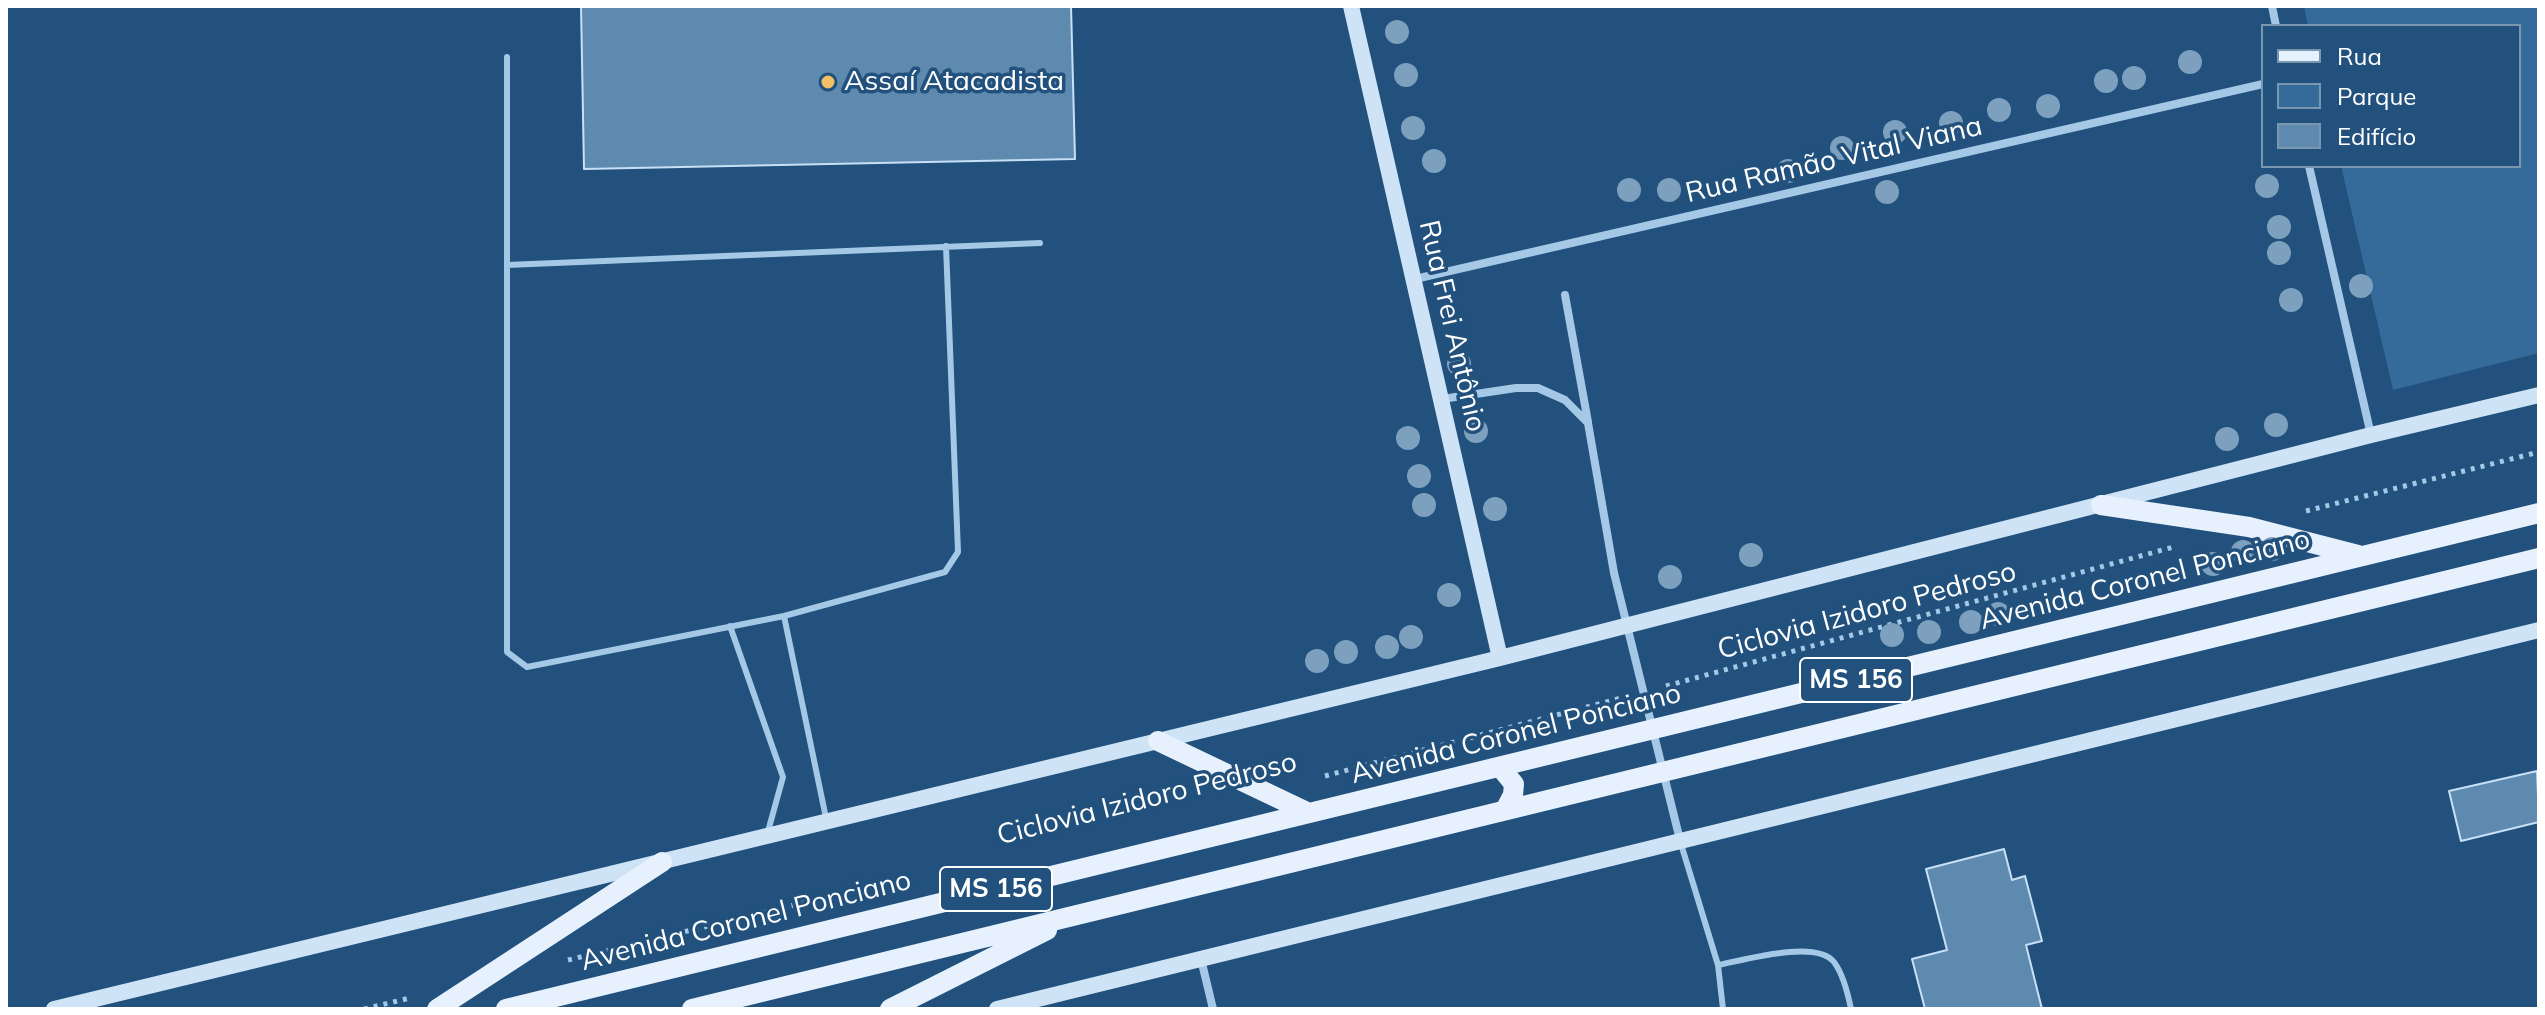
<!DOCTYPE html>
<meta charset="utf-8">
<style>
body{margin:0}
#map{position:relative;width:2545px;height:1015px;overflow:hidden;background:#21517c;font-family:Mulish,sans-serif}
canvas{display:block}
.frame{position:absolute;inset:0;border:8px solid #fff;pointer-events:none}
.legend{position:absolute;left:2261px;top:24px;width:260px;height:144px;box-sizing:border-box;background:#21517c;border:2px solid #7a97b0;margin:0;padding:10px 14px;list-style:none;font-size:24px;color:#fff}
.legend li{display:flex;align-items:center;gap:16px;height:40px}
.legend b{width:40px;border:2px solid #7a97b0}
</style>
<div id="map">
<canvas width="2545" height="1015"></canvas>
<div class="frame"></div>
<ul class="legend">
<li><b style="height:10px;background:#e6f1fd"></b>Rua</li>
<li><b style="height:22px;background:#346b9a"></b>Parque</li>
<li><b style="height:22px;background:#5e8ab0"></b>Edifício</li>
</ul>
</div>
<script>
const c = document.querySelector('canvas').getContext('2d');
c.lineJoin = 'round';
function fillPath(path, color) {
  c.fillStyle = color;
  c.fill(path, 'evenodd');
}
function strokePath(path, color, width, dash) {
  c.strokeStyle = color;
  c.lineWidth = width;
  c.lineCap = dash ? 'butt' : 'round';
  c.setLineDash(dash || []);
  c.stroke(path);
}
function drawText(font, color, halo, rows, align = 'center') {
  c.font = font + ' Mulish,sans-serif';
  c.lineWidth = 7;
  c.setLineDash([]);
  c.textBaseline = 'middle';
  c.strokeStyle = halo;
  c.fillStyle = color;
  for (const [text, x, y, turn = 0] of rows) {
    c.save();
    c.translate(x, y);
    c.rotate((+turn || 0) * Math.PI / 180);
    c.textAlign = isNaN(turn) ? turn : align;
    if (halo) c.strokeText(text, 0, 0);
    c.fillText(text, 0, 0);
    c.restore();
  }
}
fillPath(new Path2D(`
 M2304,6h235v347l-146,37 -52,-224h178v-140h-211z`), '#346b9a');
const building = new Path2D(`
 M581,6h490l4,153 -491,10z
 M2537,771l2,51 -78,19 -12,-50z
 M2004,849l8,31 13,-4 17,65 -16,4 16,64h-117l-13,-50 35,-9 -21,-81z`);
fillPath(building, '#5e8ab0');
strokePath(building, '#c8e0f5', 2);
strokePath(new Path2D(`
 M2306,511l233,-59
 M1666,686l511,-140
 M1325,776l296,-78
 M568,960l243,-59
 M364,1009l46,-11`), '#a4c8e6', 5, [4, 6]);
strokePath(new Path2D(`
 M507,57v595l20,15 257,-51 161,-44 13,-20 -12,-306
 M507,265l533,-22
 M784,616l42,202
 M730,626l53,151 -16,58
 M1681,844l37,121 5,44
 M1718,965c26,-5 98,-26 116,-3 9,12 14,32 17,47`), '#a4c8e6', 6);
strokePath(new Path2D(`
 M2272,6l4,20
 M2309,166l62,269
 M1415,279l848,-195
 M1565,295l23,127
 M1442,399l74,-11h22l27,12 23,23 26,150 66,267
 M1201,959l12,50`), '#a4c8e6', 8);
strokePath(new Path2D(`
 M1351,6l149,652
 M54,1009l1446,-351 871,-223 168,-40
 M997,1009l1542,-379`), '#cee3f5', 16);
strokePath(new Path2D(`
 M2101,505l148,22 109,28
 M1158,741l151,72
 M1500,767l14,17 -1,11 -8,15
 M437,1009l225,-147
 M506,1009l2033,-496
 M692,1009l1847,-451
 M890,1009l157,-79`), '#e6f1fd', 20);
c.fillStyle = '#7da0bf';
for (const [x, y] of [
 [1397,32],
 [2190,62],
 [1406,75],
 [2134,78],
 [2106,81],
 [2048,106],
 [1999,110],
 [1951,123],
 [1413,128],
 [1895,132],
 [1842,148],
 [1434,161],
 [1788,171],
 [2267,186],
 [1629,190],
 [1669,190],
 [1887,192],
 [2279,227],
 [2279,253],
 [2361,286],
 [2291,300],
 [1459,364],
 [2276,425],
 [1476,431],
 [1408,438],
 [2227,439],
 [1419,476],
 [1424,505],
 [1495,509],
 [2272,549],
 [2243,552],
 [1751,555],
 [2213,564],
 [1670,577],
 [1449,595],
 [1998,614],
 [1971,622],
 [1929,632],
 [1892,635],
 [1411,637],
 [1387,647],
 [1346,652],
 [1317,661]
]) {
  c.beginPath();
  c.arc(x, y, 12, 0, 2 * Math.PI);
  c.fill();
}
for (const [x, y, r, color] of [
 [828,82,8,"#f2be66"]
]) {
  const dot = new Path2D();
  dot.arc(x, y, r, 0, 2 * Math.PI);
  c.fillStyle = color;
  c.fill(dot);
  strokePath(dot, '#21517c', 3);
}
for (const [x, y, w] of [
 [1856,680,112],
 [996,889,112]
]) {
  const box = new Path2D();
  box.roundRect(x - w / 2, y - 22, w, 44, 6);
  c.fillStyle = '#21517c';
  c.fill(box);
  strokePath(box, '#fff', 2);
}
drawText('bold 26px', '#fff', null, [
 ["MS 156",1856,680],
 ["MS 156",996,889]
]);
drawText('28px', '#fff', '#21517c', [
 ["Assaí Atacadista",844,82]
], 'left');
drawText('28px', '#fff', '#21517c', [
 ["Rua Ramão Vital Viana",1834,160,-13],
 ["Rua Frei Antônio",1452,326,77],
 ["Avenida Coronel Ponciano",2145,580,-14],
 ["Ciclovia Izidoro Pedroso",1867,611,-15],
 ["Avenida Coronel Ponciano",1516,734,-14],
 ["Ciclovia Izidoro Pedroso",1147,799,-14],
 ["Avenida Coronel Ponciano",746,921,-14]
]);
</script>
